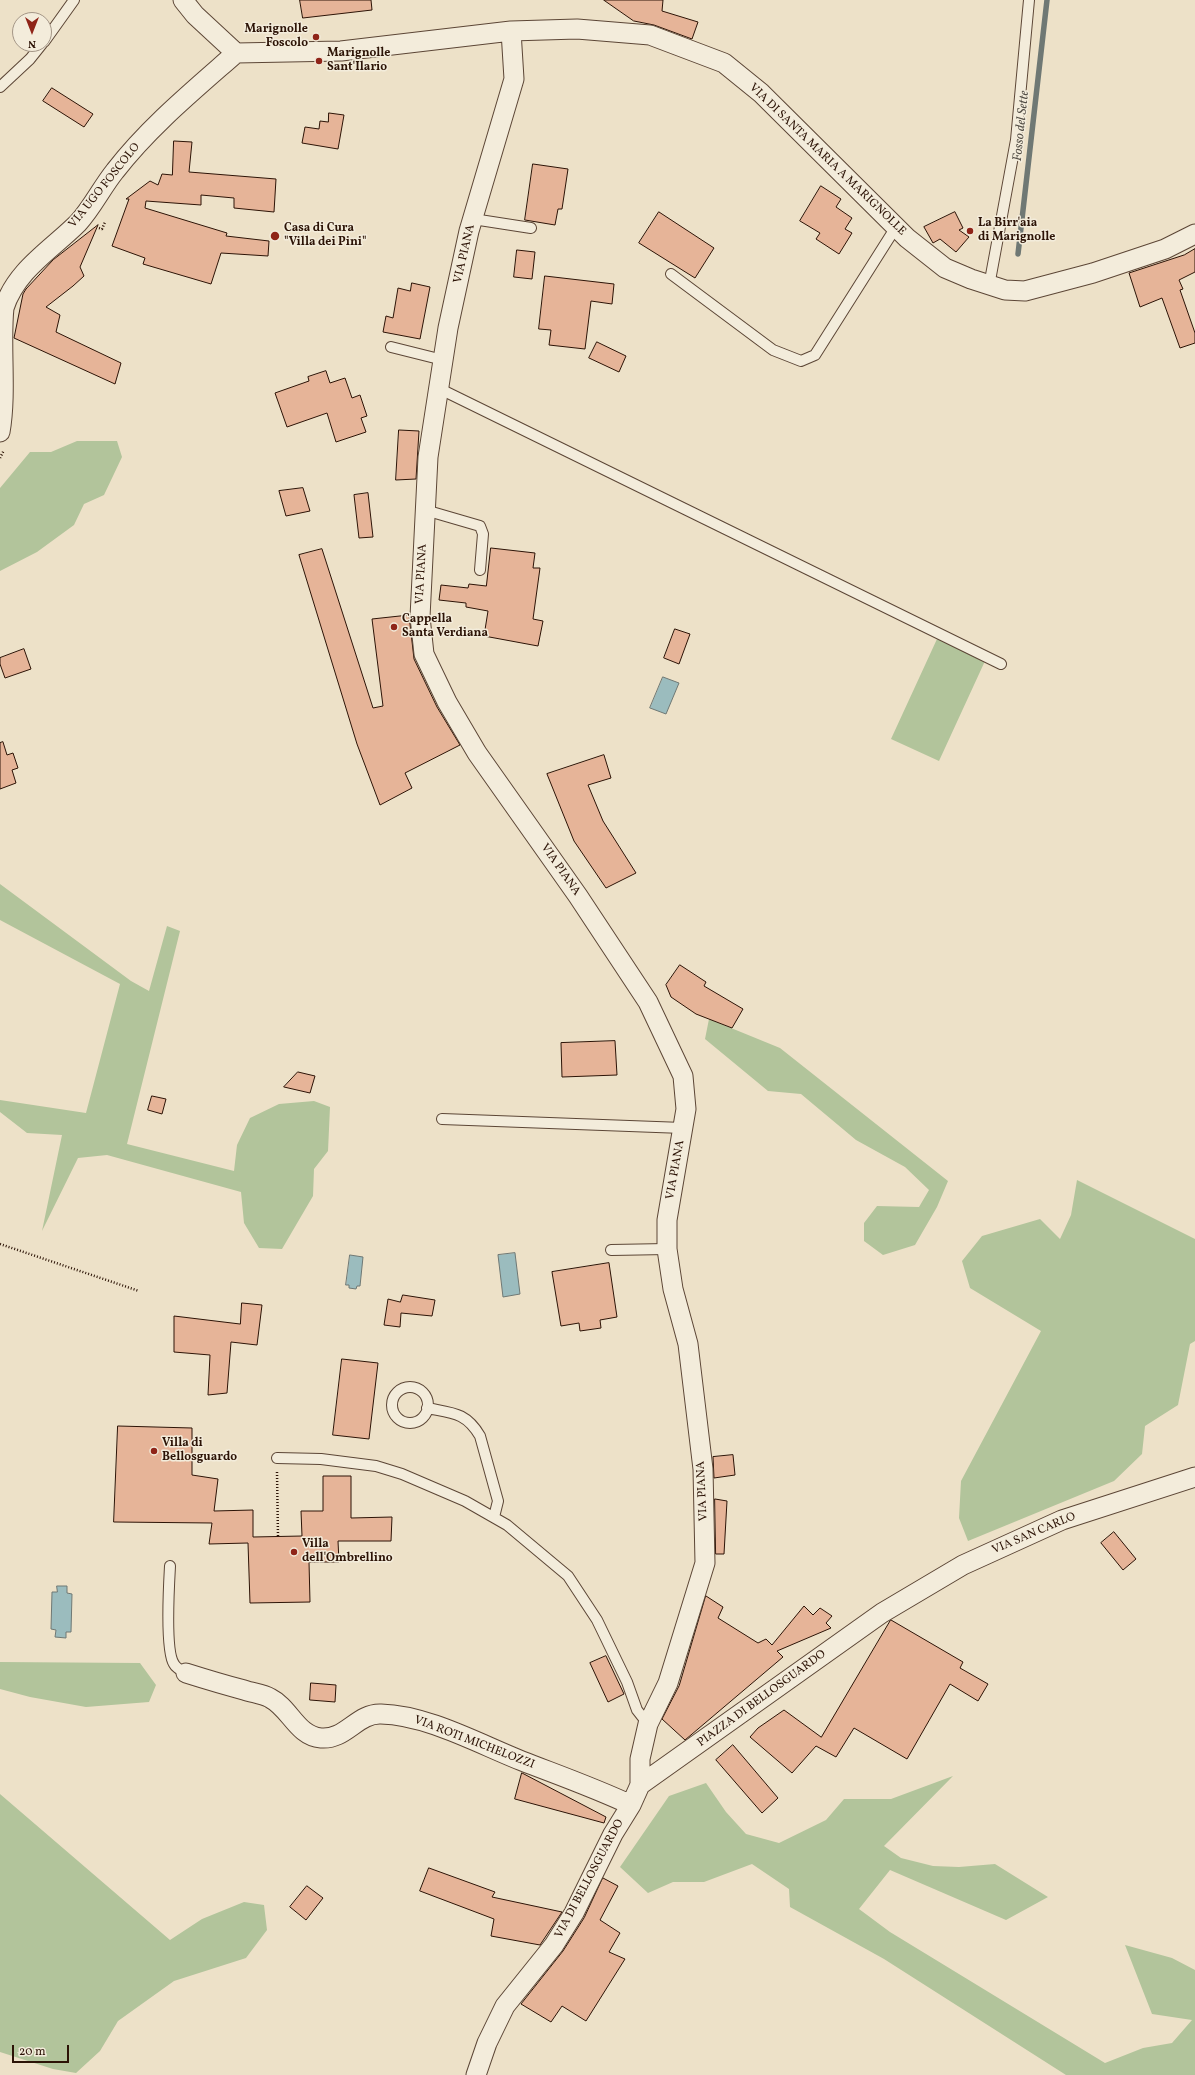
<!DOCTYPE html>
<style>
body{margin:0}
#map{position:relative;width:1195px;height:2075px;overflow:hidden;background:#ede1c8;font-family:Vollkorn,serif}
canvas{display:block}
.north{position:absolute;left:12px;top:12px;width:40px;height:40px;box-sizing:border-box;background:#f3ecdb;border:1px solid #a39586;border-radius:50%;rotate:180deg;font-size:11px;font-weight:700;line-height:16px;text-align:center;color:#2c1306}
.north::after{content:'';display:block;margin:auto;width:14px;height:18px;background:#8f2418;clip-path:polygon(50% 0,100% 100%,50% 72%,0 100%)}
.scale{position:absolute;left:12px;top:2045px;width:57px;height:18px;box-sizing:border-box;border:2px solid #2c1306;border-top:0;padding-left:5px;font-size:12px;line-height:14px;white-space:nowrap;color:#2c1306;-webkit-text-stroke:3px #f3ecdb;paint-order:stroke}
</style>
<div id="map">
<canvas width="1195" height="2075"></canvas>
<div class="north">N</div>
<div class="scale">20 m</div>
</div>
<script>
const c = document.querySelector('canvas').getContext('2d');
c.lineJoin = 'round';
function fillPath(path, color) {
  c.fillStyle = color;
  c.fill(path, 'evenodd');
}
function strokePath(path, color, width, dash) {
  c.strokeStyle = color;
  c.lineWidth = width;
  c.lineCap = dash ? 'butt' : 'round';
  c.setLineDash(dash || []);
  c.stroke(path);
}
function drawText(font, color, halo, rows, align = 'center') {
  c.font = font + ' Vollkorn,serif';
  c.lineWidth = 3;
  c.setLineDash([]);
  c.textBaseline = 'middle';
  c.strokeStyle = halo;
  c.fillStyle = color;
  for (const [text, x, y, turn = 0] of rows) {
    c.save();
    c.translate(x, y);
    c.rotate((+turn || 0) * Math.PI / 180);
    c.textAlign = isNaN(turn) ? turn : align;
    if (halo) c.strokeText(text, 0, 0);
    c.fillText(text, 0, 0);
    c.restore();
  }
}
fillPath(new Path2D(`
 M77,441h40l5,16 -18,38 -20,9 -10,21 -37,27 -37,19v-83l30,-36h21z
 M937,639l48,22 -46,100 -48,-22z
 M0,884l131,97 18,10 18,-65 13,5 -53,213 107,27 3,-26 13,-27 29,-14 35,-3 16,6 -2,44 -14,18 -1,27 -31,53 -23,-1 -15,-25 -3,-31 -134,-37 -29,3 -36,73 20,-96 -35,-2 -27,-21v-12l86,13 34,-129 -120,-64z
 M709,1019l71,29 168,133 -11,26 -22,38 -32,10 -19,-14v-18l13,-17 42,1 10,-17 -24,-23 -49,-27 -55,-46 -33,-3 -63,-52z
 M1077,1180l118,59v102l-5,3 -12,61 -33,21 -3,28 -28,27 -146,60 -9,-23 2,-37 80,-150 -71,-43 -8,-27 20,-25 58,-17 20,20 11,-24z
 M0,1662l140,1 16,22 -7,17 -63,5 -56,-10 -30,-8z
 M953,1776l-69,70 17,12 32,8 26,1 36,-3 53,33 -42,23 -116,-50 -31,39 31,23 215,131 38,-15 29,-5 20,-23 -40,-6 -27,-69 47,13 23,12v105h-129l-182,-116 -94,-52 -1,-18 -37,-25 -48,18h-31l-25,11 -28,-26 49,-71 37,-13 20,29 20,22 33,9 47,-23 18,-21h47z
 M0,1794l170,146 32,-21 42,-17 20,3 3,25 -21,28 -72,23 -56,40 -18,30 -24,22 -23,-4 -53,-17z`), '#b2c49b');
const water = new Path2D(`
 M663,677l16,6 -13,31 -16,-6z
 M515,1253l5,41 -17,3 -5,-42z
 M350,1255l13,2 -3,29h-3l-1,3 -7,-1v-3h-3z
 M57,1586h10v7l5,1 -1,38h-5v6l-11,-1 1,-7 -5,-1 1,-37h5z`);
fillPath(water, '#9bbcbe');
strokePath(water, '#6f7874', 1);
strokePath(new Path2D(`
 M1018,254l29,-254`), '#6f7874', 5.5);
const building = new Path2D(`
 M300,0h71l1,10 -69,8z
 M604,0h59l-1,11 36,11 -6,17 -38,-14 -20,-4z
 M52,88l41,26 -9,13 -41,-26z
 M329,113l15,2 -6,34 -36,-6 3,-16 14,2 1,-8 8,1z
 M174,141l18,1 -3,30 87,7 -2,33 -40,-4v-10l-33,-3v10l-55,-4 -1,7 82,25 -1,3 43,5 -1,15 -47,-3 -10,31 -68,-20 2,-6 -33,-12 17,-47h-3l24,-18 8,4 4,-11 10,1z
 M533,164l35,5 -6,40h-4l-3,16 -30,-5z
 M821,186l20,13 -5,8 16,11 -7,11 7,4 -13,21 -23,-15 4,-6 -20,-12z
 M659,212l55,36 -19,30 -56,-35z
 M955,212l8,16 -4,2 10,7 -13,15 -16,-13 -7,4 -9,-16z
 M98,225l-18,42 4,9 -11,10 -27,21 14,8 -4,17 65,31 -6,21 -101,-46 9,-44 3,-5 27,-29z
 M1195,249v23l-16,8 4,9 -3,1 15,43v10l-15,5 -18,-50 -22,9 -11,-34 55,-18z
 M517,250l18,2 -3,27 -18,-2z
 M545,276l69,8 -2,20 -21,-3 -6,48 -36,-4 2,-15 -12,-1z
 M412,283l18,4 -10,52 -37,-7 3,-16 7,2 5,-30 12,3z
 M597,342l29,14 -7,16 -30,-14z
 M326,371l4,12 15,-5 7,20 8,-3 7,21 -6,2 5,14 -30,10 -9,-29 -40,14 -12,-34 34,-12 -1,-4z
 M399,430l20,1 -3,48 -20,1z
 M303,488l7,23 -24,5 -7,-25z
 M368,493l5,44 -14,1 -5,-43z
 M491,548l44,5 -2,15h7l-7,51 10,2 -5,25 -54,-10 4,-25 -22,-4v-4l-27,-3 2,-15 27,3 1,-4 17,2z
 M322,549l51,159 10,-2 -11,-87 37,-4 5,44 23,48 23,38 -55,28 7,15 -32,17 -23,-61 -58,-189z
 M675,629l15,5 -11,30 -15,-6z
 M24,649l7,20 -26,9 -5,-14v-6z
 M3,742l4,13 6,-2 5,15 -6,2 4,13 -16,6v-46z
 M604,755l7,23 -23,7 15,36 33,52 -30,15 -32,-47 -27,-67z
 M680,965l26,17 -2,4 39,23 -11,19 -36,-14 -25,-17 -5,-12z
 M615,1041l2,34 -55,2 -1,-34z
 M298,1072l17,4 -5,17 -26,-6z
 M152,1096l14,3 -4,15 -14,-4z
 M609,1263l8,54 -17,3 1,8 -21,3 -1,-8 -18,3 -9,-54z
 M403,1295l32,5 -3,16 -31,-3 -1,14 -16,-2 4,-26 12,3z
 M242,1303l20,2 -5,40 -26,-3 -4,51 -19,2 2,-40 -36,-3v-36l66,8z
 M342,1359l36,4 -9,76 -36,-4z
 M118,1426l74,2v47l26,4 -4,32 39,-1v27l49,-1 -1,-25h22v-35h28v42l41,-1 -1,24h-53l1,21h-30l1,40 -60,1 -2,-60 -39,1 3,-21 -98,-1z
 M733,1455l2,20 -21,3 -1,-21z
 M715,1499l12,2 -3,53h-8z
 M1114,1532l22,27 -13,11 -22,-27z
 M706,1596l17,11 -5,11 40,25 8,-4 6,6 32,-39 9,9 7,-7 12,8 -6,7 5,5 -54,23 6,6 -98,83 -23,-21 17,-33z
 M891,1620l72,42 -3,6 28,16 -10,17 -28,-17 -43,75 -53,-31 -18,29 -20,-11 -24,27 -42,-36 8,-9 26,-18 37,27z
 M606,1656l18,38 -16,8 -18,-39z
 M311,1683l25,2 -1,17 -25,-2z
 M733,1745l45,53 -16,15 -46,-53z
 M522,1773l84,44 -2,6 -89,-24z
 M429,1868l66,24 -3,5 70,15 -22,33 -49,-9 3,-17 -74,-28z
 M603,1878l15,8 -18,34 20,13 -11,19 16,7 -39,62 -24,-15 -11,16 -30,-18 42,-53 21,-33z
 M307,1886l16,12 -17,22 -16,-13z`);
fillPath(building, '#e6b498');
strokePath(building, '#2c1306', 1);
const service = new Path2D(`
 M44,42l30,-42
 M0,87l30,-28 12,-15
 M473,219l58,9
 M671,274l102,76 28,11 14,-6 81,-128
 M989,286l27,-146 13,-140
 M391,347l52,13
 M438,388l563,276
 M425,510l55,16 3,8 -3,36
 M442,1119l241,9
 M611,1250l56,-1
 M392 1405a18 18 0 1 1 36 0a18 18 0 1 1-36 0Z
 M427,1408c25,5 39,4 53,28l18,65 -4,16
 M277,1458l44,1 55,7 26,8 63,27 42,24 61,51 29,44 30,62 10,28 11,14
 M170,1566c-1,18 -5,85 4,98 2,4 8,7 12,9`);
const minor = new Path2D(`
 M183,0l12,15 41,38 105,-2 170,-20 66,-2 73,6 74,28 37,30 146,145 38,30 26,11 34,11 20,1 68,-18 72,-24 30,-15
 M511,31l3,48 -45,152 -21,97 -20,129 -8,160 4,37 23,48 30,51 101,143 70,106 35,74 3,33 -19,111v29l6,40 15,55 15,125 2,94 -37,120 -20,41 -8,35v26
 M0,432c7,-39 0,-88 4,-124 12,-38 47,-58 74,-85 14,-15 24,-36 37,-52 34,-44 79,-81 121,-118
 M186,1673c19,6 39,12 58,17 9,3 19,4 26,8 20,10 27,38 51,40 25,2 36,-25 60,-24 46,1 98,30 141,47 36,14 73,27 109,44
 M476,2075l11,-32 18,-37 49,-61 20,-32 39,-79 18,-29 9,-20 242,-172 81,-48 99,-45 133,-43`);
strokePath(service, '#5c4636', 12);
strokePath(minor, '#5c4636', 21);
strokePath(new Path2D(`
 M99,228l3,1 3,-7
 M0,458l4,-8
 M0,1244l139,47
 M277,1472l1,65`), '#2c1306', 2.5, [1, 2]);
strokePath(service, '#f3ecdb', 10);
strokePath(minor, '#f3ecdb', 19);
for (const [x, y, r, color] of [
 [316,37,4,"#8f2418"],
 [319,61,4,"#8f2418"],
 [970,231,4,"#8f2418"],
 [275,236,5,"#8f2418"],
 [394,627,4,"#8f2418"],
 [154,1451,4,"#8f2418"],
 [294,1552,4,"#8f2418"]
]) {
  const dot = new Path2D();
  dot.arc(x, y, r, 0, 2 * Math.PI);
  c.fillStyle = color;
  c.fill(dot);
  strokePath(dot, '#f3ecdb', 1.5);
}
drawText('bold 12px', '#2c1306', '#f3ecdb', [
 ["Marignolle",308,30,"right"],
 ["Foscolo",308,44,"right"],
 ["Marignolle",327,54],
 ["Sant'Ilario",327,68],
 ["La Birr'aia",978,224],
 ["di Marignolle",978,238],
 ["Casa di Cura",284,229],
 ["\"Villa dei Pini\"",284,243],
 ["Cappella",402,620],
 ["Santa Verdiana",402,634],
 ["Villa di",162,1444],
 ["Bellosguardo",162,1458],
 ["Villa",302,1545],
 ["dell'Ombrellino",302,1559]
], 'left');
drawText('12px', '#2c1306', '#f3ecdb', [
 ["VIA DI SANTA MARIA A MARIGNOLLE",827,160,44],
 ["VIA UGO FOSCOLO",105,186,-51],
 ["VIA PIANA",465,254,-77],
 ["VIA PIANA",422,574,-87],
 ["VIA PIANA",560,870,55],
 ["VIA PIANA",676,1170,-80],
 ["VIA PIANA",703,1491,-93],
 ["VIA SAN CARLO",1034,1534,-23],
 ["PIAZZA DI BELLOSGUARDO",762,1699,-36],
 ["VIA ROTI MICHELOZZI",474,1743,21],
 ["VIA DI BELLOSGUARDO",590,1879,-62]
]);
drawText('italic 13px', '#534e46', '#f3ecdb', [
 ["Fosso del Sette",1022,126,-84]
]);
</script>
